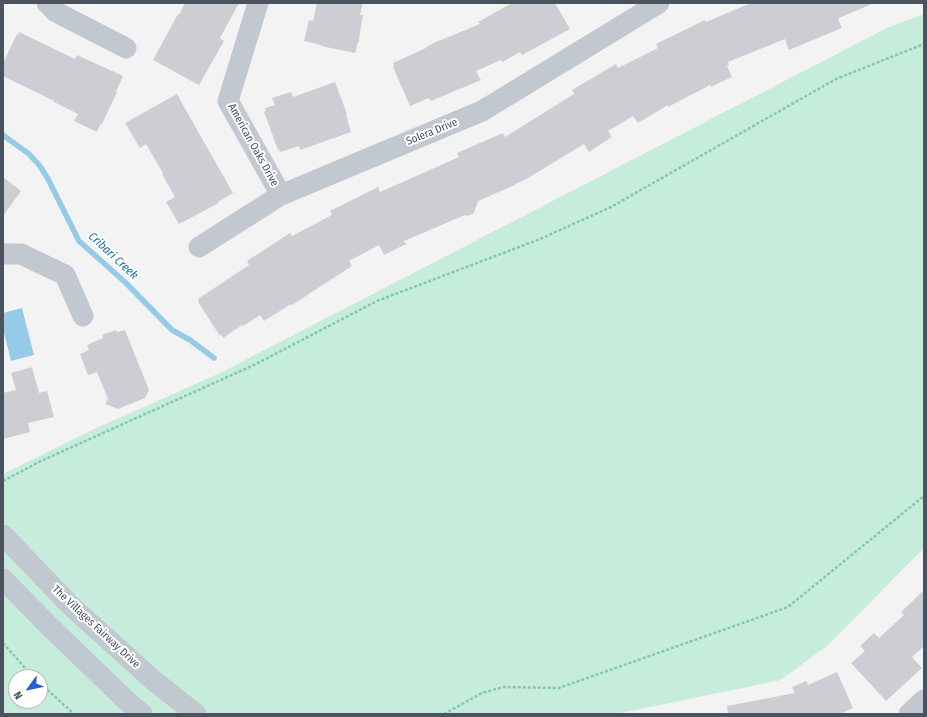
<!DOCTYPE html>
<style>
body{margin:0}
#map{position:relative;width:927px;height:717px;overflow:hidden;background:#f4f3f3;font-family:"Fira Sans Condensed",sans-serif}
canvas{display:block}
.frame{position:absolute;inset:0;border:4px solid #4b535f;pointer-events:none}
.north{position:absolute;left:8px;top:669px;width:40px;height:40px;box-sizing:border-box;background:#fff;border:1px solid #b7babf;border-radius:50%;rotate:237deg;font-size:11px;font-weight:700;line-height:16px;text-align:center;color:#4b535f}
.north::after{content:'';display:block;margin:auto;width:14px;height:18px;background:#285cd8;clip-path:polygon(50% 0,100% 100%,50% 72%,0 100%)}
</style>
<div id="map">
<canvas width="927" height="717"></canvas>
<div class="frame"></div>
<div class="north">N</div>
</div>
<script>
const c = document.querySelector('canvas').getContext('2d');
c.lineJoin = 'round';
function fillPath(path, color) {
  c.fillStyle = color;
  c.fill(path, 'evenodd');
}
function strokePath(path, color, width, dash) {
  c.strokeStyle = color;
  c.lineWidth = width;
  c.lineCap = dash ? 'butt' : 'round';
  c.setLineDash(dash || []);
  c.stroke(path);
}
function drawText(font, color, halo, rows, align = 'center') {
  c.font = font + ' "Fira Sans Condensed",sans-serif';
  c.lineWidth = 4;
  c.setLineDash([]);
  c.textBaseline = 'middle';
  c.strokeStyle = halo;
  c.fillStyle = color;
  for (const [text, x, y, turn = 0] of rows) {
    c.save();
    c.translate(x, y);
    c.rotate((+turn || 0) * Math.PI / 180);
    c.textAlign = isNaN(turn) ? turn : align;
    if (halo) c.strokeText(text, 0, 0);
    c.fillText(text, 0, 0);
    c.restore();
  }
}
fillPath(new Path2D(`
 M924,14v534l-96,97 -47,35 -165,34h-613v-240l87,-43 130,-58 667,-345zM16,677h24v24h-24z`), '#c6eddb');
fillPath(new Path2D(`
 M22,308l12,47 -23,6 -8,-32v-16z`), '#96cbe7');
strokePath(new Path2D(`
 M3,135l26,19 11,12 8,13 31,62 47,42 46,47 18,10 24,18`), '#96cbe7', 5.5);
fillPath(new Path2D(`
 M185,3h54l-19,35 4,3 -25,44 -46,-25 25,-46 1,1z
 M317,3h46l-3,12h3l-3,17 -1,10h-1l-3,11 -34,-7v-1l-17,-4 5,-21 4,1z
 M512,3h43l15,26 -48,26 -2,-3 -18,10 -1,-2 -25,11 5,9 -50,21 -2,-3 -19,8 -17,-39 1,-1 -1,-3 33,-15v-1l10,-5 44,-18 -2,-2z
 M751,3h123l-35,15h1l-2,1 4,9 -53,22 -4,-11 -57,23 1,3 -2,1 5,11 -21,10 -1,-2 -42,22v-2l-30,18 -5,-7 -25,15 4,6 -23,15 -5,-8 -61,37 -8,3v1l-37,16 -4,12 -6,3 -3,-1 -61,26 2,3 -22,11 -5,-10 -30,16 3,5 -60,39 -1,-1 -27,17 -4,-6 -17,11 -1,-1 -19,13 -2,-4 -1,2 -22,-34 1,-1 -1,-2 51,-34 -2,-4 43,-28 2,3 40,-21 -2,-4 48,-24 2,5 79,-35 -2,-4 46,-20 2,4 69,-43 -2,-4 44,-26 2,4 40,-20 -2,-4 49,-24 1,2z
 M19,32l56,27 2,-4 46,21 -7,16h1l-15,32 -1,-1 -4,9 -23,-11 4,-7 -24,-12v-1l-51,-25v-13l14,-29 1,1z
 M335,82l12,32 -1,1 5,17 -51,18 -1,-4 -19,6 -1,-3 -1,1 -14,-38 2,-1 -1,-3 10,-3 -3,-7 19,-6 2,5z
 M177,94l15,27 41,72 -15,9 1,1 -40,21 -13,-22 9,-5 -13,-23 1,-1 -17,-29 -6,4 -15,-25z
 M3,177l18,14 -18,25z
 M116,330l1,2 8,-2 24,60 -4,8 -27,11 -13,-5 3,-5 -11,-27 -9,3 -8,-21 9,-4 -2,-5 16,-7 -1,-3z
 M32,367l7,26 8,-2 7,26 -26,6 2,9 -27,7v-46l13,-3 -5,-17z
 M924,590v56l-12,11 10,11 -36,33 -35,-38 14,-12 -5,-5 14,-13 5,5 25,-23 -3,-3z
 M837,672l16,36 -13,6h-112l-1,-8 68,-13 -3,-6 14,-6 2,4z`), '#cdced4');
strokePath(new Path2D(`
 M3,481l38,-20 213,-96 123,-64 163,-62 71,-32 225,-128 88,-35
 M3,643l30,34
 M40,683l34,31
 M444,714l38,-21 21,-6 56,1 229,-81 136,-111`), '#80c9af', 2.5, [3, 2]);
strokePath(new Path2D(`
 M47,3l9,9 70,36
 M258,3l-30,98 53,94
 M199,247l82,-52 201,-84 177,-108
 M3,254h18l44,21 18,41
 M3,535l67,70 83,75 43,34
 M3,579l46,47 82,79 11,9
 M909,714l15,-14`), '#c1c8d0', 21);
drawText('11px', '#4b535f', '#fff', [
 ["Solera Drive",432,132,-22],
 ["American Oaks Drive",253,145,61],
 ["The Villages Fairway Drive",96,627,43]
]);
drawText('italic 12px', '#1774a5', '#fff', [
 ["Cribari Creek",113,256,43]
]);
</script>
